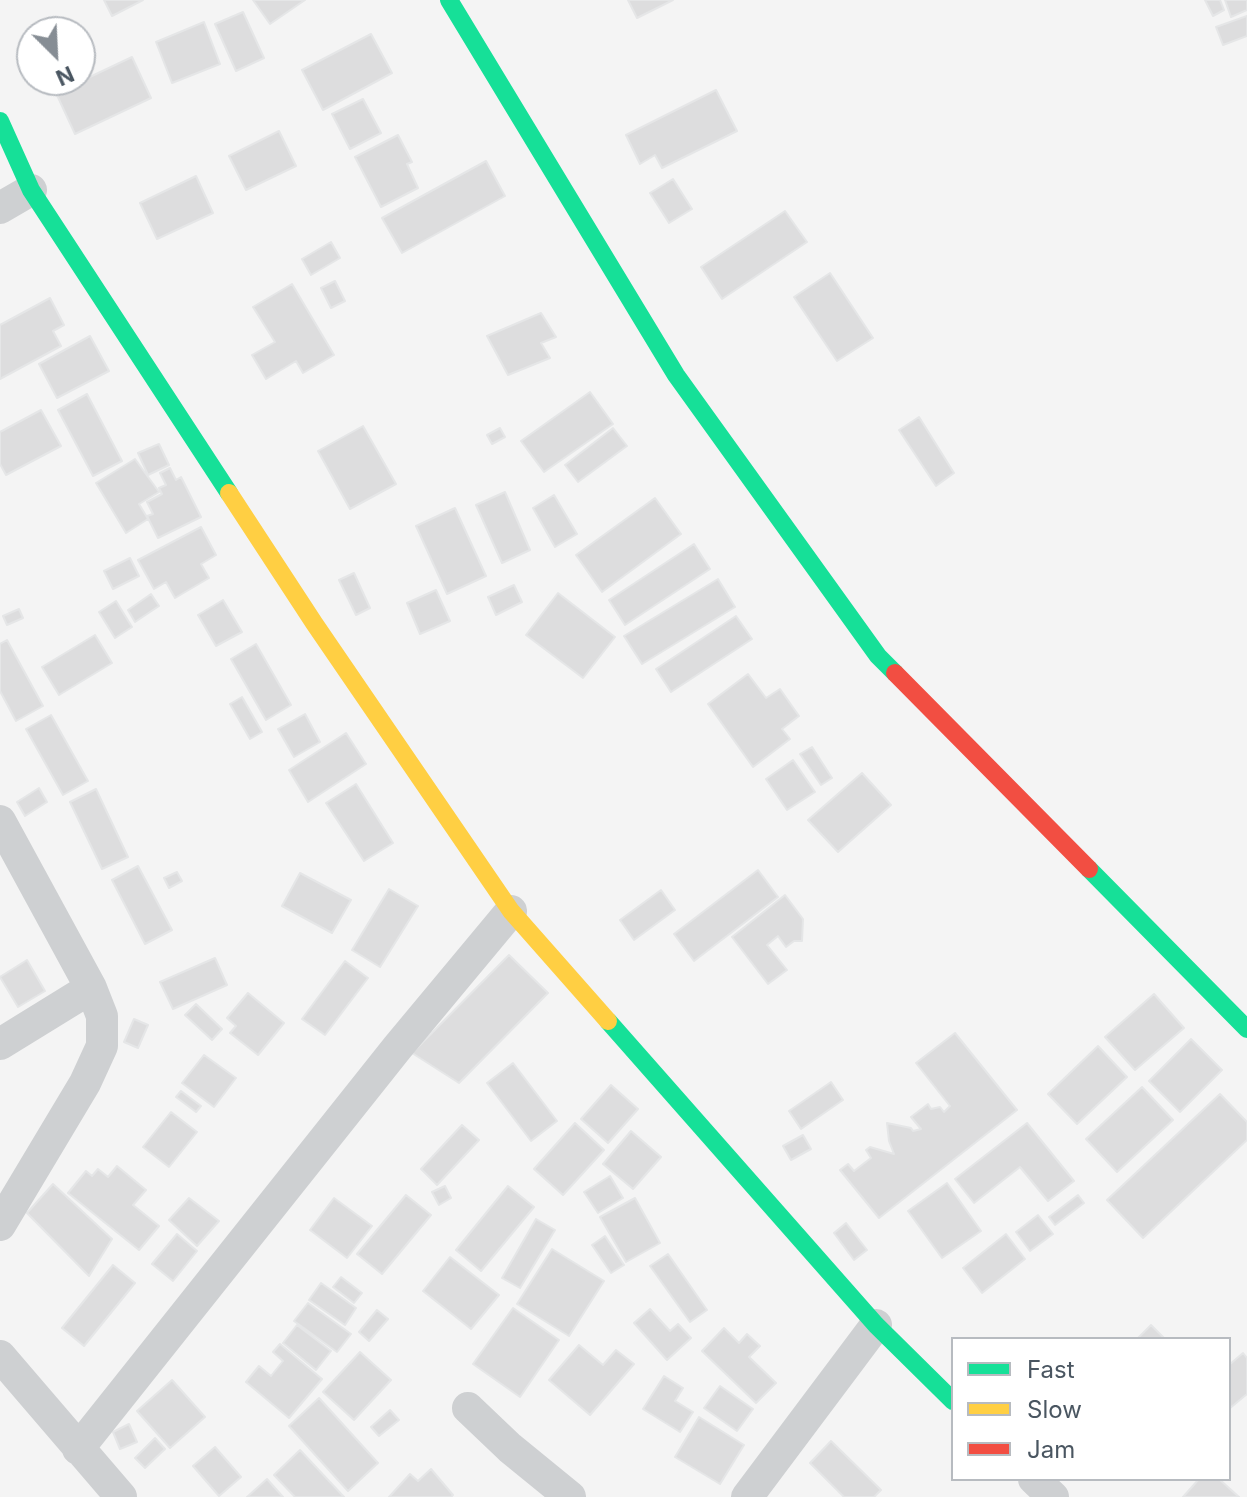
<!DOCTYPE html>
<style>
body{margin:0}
#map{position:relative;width:1247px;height:1497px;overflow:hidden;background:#f4f4f4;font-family:Inter,sans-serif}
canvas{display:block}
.legend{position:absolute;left:951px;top:1337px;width:280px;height:144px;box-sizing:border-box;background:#fff;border:2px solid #b7bbc0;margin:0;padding:10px 14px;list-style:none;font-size:24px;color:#4a5661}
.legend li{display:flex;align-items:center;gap:16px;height:40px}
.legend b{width:40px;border:2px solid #b7bbc0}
.north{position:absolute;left:16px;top:16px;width:80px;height:80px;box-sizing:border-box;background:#fff;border:2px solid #b7bbc0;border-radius:50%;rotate:156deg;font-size:22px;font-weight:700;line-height:32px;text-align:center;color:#4a5661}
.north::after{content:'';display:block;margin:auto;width:28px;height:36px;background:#868d94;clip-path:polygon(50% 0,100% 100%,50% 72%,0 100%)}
</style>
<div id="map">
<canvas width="1247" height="1497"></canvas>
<ul class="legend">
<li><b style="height:10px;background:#16e098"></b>Fast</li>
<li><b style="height:10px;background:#ffcf43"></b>Slow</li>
<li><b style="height:10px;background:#f24e42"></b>Jam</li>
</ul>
<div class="north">N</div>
</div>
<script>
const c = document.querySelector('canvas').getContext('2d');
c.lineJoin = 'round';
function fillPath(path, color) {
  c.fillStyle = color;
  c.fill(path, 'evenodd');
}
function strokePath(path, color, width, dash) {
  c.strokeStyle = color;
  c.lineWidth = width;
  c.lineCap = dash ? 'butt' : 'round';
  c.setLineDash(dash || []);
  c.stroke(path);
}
const building = new Path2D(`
 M104,0h39l-31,16z
 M253,0h52l-35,24z
 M628,0h45l-36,18z
 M1205,0h15l4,10 -11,6z
 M1225,0h22v10l-16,7z
 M243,12l21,46 -28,13 -21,-47z
 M1247,16v20l-24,9 -7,-18z
 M204,22l16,42 -48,19 -16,-41z
 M371,34l21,39 -69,37 -21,-40z
 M132,57l19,41 -76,36 -19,-41z
 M716,90l21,41 -75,37 -7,-13 -15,9 -14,-29z
 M363,99l18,34 -31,16 -18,-35z
 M279,131l17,35 -50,24 -17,-34z
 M398,135l14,27 -5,2 11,24 -37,19 -26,-50z
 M486,161l19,35 -103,57 -20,-35z
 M196,176l17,37 -56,26 -17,-36z
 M673,179l19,30 -23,14 -19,-30z
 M785,211l22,31 -85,57 -21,-32z
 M331,242l9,16 -29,17 -9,-16z
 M830,273l43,65 -36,23 -43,-64z
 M335,281l10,20 -14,7 -10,-20z
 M292,284l42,71 -31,18 -7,-12 -30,18 -14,-24 23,-13 -22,-35z
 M50,298l14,27 -11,6 8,15 -61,33v-54z
 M541,313l15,24 -15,6 9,15 -42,17 -21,-39z
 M90,336l19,35 -52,27 -18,-34z
 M590,392l23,32 -69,48 -23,-31z
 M87,394l35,67 -29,15 -35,-66z
 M41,410l20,36 -55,29 -6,-11v-32z
 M919,417l35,56 -18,13 -37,-56z
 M363,426l33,58 -46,25 -32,-58z
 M500,428l5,9 -13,7 -5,-9z
 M613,428l14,18 -49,36 -13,-17z
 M159,444l10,21 -21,10 -10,-22z
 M135,459l24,33 -20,12 9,15 -22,14 -30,-50z
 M170,468l6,12 5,-3 20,40 -43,21 -11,-22 6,-2 -6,-12 15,-8 -3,-6 7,-3 -6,-12z
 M505,492l25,58 -28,13 -26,-58z
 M554,495l23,39 -22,13 -22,-39z
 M655,498l26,36 -79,58 -26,-37z
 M455,508l31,68 -39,18 -31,-68z
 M201,527l15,28 -15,9 8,14 -34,20 -9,-16 -12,7 -16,-29z
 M694,544l16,25 -85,56 -16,-25z
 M130,558l9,18 -26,13 -9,-18z
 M354,573l16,35 -14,7 -17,-35z
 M718,579l17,28 -93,57 -18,-28z
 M514,585l8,17 -26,13 -8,-18z
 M436,590l14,31 -30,13 -13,-31z
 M558,593l57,44 -32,41 -57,-43z
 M151,594l8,12 -24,16 -7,-12z
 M223,600l19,32 -26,14 -18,-31z
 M116,601l16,26 -17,11 -16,-26z
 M19,609l4,9 -16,7 -4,-9z
 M736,616l16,23 -81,53 -15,-23z
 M95,635l17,28 -53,32 -17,-28z
 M7,640l36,66 -27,15 -16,-30v-47z
 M256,644l35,61 -25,15 -35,-61z
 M748,674l18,24 14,-9 19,27 -17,13 8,10 -37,28 -45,-63z
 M242,697l20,35 -12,7 -20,-35z
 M305,714l15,28 -26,15 -16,-28z
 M51,715l37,66 -25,14 -37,-66z
 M346,733l20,31 -58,38 -19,-32z
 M812,747l20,31 -11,7 -21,-31z
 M793,760l22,32 -28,18 -21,-31z
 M862,773l29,32 -53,47 -30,-32z
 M356,784l37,59 -29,18 -38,-58z
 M39,788l8,14 -22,14 -8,-14z
 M96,789l32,68 -26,12 -32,-67z
 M138,866l34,64 -27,14 -33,-64z
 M758,870l20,27 -84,64 -20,-27z
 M177,872l5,9 -13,7 -5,-10z
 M300,873l51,27 -19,33 -50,-27z
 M389,889l29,17 -38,61 -28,-17z
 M661,890l14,20 -41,30 -14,-20z
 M785,895l18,24 -1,22h-8l-8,6 -8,-11 -11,9 20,25 -19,14 -36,-47z
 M509,955l39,38 -89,90 -47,-30z
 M215,958l12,27 -54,24 -13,-27z
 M27,960l18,31 -27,16 -18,-30z
 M345,961l23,17 -43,57 -23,-16z
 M248,993l36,30 -26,32 -28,-22 6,-7 -9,-8z
 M1154,994l30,34 -49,42 -30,-33z
 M196,1004l26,25 -10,11 -27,-25z
 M134,1019l14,6 -10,23 -14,-6z
 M955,1033l62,77 -138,108 -39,-48 8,-6 6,7 17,-13 -5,-8 4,-3 24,7 -5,-13 -2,-18 24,5 2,3 8,-2 -10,-12 17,-13 3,5 9,-2 4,5 6,-6 -34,-43z
 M1191,1039l31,31 -42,42 -31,-31z
 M1098,1046l29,31 -50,47 -29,-30z
 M204,1055l32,23 -22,29 -32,-24z
 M513,1063l44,58 -26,20 -44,-58z
 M831,1082l12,18 -42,29 -12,-18z
 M611,1085l27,24 -30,34 -27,-24z
 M1142,1087l31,33 -56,52 -31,-33z
 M181,1091l20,15 -5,6 -20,-15z
 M1220,1094l27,28v18l-104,98 -36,-38z
 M171,1112l26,20 -28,35 -26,-20z
 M575,1123l29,27 -41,45 -29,-26z
 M1027,1123l47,58 -26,20 -28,-34 -46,36 -19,-24z
 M462,1125l17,15 -42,45 -16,-16z
 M631,1131l30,26 -28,32 -30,-25z
 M803,1135l8,14 -20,11 -8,-14z
 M117,1166l29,24 -13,15 26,21 -20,24 -71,-57 18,-22 6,5 6,-7 10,8z
 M610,1176l13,22 -25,15 -14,-21z
 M947,1183l34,48 -39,27 -34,-47z
 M53,1184l59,55 -23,37 -62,-63z
 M445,1186l6,12 -12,7 -7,-13z
 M508,1186l26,21 -53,64 -25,-21z
 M406,1195l25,20 -49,59 -25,-20z
 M1078,1195l6,8 -29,22 -6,-8z
 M189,1198l30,23 -22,25 -28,-26z
 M334,1198l38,28 -25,32 -37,-28z
 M635,1198l25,45 -34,19 -26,-45z
 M1038,1215l15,19 -23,17 -14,-19z
 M536,1219l19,11 -35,58 -18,-10z
 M846,1223l21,27 -13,10 -20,-27z
 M177,1234l20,17 -24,30 -21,-17z
 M1006,1234l19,25 -43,34 -19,-25z
 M605,1236l19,29 -13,8 -19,-28z
 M552,1249l52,32 -35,55 -52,-32z
 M668,1254l39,56 -17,12 -40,-56z
 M450,1257l49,38 -28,34 -48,-38z
 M113,1265l22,18 -51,63 -22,-18z
 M341,1277l21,16 -8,10 -21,-16z
 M321,1283l35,25 -11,17 -36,-25z
 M308,1303l43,31 -14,18 -43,-31z
 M513,1308l46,32 -39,57 -47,-33z
 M650,1309l20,22 8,-7 13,14 -24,22 -33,-37z
 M377,1310l11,9 -19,22 -10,-9z
 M297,1325l34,26 -15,19 -33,-27z
 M1151,1325l14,14h-28z
 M724,1328l15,15 8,-9 13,12 -11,11 27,26 -20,20 -54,-52z
 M280,1344l42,35 -33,39 -43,-36 13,-16 12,10 12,-15 -10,-9z
 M579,1345l24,20 13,-15 18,14 -44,51 -41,-35z
 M360,1352l31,28 -37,40 -31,-28z
 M1243,1353l4,5v36l-18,15v-44z
 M664,1376l19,12 -8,13 18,11 -13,20 -37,-23z
 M172,1380l33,37 -35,31 -33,-37z
 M720,1386l33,23 -16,22 -33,-23z
 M319,1398l59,65 -30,28 -59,-65z
 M390,1410l9,10 -20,16 -8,-9z
 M699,1417l45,28 -24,39 -45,-27z
 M129,1424l8,18 -17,7 -7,-17z
 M155,1438l10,11 -20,19 -10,-10z
 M831,1441l50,49 -7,7h-30l-34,-34z
 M215,1447l26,30 -22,19 -26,-30z
 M300,1450l44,47h-49l-21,-22z
 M431,1469l22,26 -2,2h-62l21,-23 8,7z
 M267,1479l16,18h-36z
 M1199,1479h20l20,18h-56z`);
fillPath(building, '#ddddde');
strokePath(building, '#e5e6e7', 2);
strokePath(new Path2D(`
 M0,208l31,-18
 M0,821l91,167 11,28v30l-17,37 -85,142
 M0,1044l91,-56
 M0,1356l121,141
 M468,1408l42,40 60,49
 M78,1449l319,-401 114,-137
 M1034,1479l19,18
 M747,1497l129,-172`), '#ced0d2', 32);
strokePath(new Path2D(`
 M449,0l227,375 202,281 17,17
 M0,121l31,69 198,303
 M1089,869l158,160
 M608,1021l268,304 77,76`), '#16e098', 18);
strokePath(new Path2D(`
 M229,493l85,130 197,288 97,110`), '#ffcf43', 18);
strokePath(new Path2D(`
 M895,673l194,196`), '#f24e42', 18);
</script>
